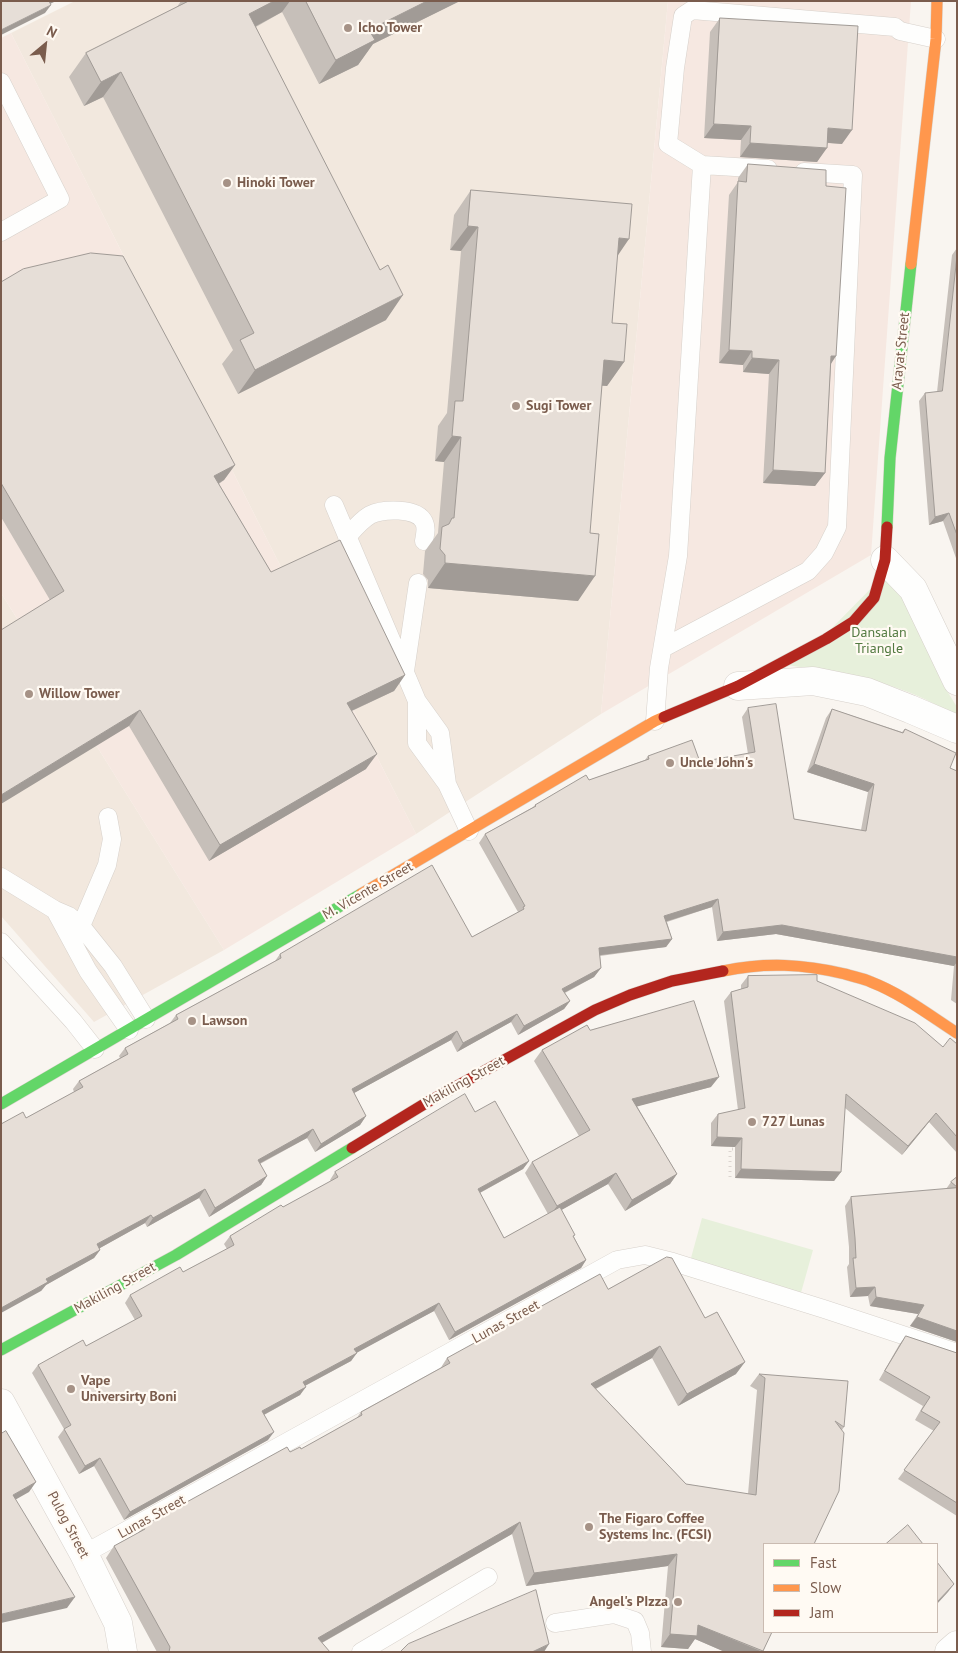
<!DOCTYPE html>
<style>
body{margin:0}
#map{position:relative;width:958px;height:1653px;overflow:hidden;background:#f9f5f0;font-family:"PT Sans",sans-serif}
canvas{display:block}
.frame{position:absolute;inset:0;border:2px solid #7a5c4d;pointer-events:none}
.legend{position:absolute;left:763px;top:1543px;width:175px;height:90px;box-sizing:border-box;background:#fffaf3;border:1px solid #cabbb1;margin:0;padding:6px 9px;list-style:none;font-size:15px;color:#7a5c4d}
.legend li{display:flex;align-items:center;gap:10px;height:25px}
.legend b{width:25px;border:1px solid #cabbb1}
.north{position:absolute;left:20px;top:20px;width:50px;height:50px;-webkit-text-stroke:4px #fffaf3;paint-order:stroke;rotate:28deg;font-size:14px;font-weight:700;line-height:20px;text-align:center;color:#7a5c4d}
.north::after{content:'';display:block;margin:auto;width:18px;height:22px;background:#7a5c4d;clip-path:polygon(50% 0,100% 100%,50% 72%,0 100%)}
</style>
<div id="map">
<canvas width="958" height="1653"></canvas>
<div class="frame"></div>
<ul class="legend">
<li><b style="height:6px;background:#63d668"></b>Fast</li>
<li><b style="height:6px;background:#ff974d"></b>Slow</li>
<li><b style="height:6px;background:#b3261e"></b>Jam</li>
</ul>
<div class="north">N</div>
</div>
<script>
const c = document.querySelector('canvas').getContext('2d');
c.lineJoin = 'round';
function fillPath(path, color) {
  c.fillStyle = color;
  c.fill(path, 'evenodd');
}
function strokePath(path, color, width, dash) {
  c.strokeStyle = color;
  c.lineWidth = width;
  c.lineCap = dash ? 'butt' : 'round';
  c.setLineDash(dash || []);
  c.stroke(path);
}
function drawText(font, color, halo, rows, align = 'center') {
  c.font = font + ' "PT Sans",sans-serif';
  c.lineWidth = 4.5;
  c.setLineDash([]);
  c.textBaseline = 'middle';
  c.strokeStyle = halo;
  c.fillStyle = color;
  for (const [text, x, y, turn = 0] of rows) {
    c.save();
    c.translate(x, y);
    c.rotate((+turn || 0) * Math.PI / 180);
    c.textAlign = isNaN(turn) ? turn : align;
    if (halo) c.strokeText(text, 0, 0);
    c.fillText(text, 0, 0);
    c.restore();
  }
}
fillPath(new Path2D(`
 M75,1h593l-67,713 -185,120 -405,-801z
 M1,593l223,357 -130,72 -93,-106z`), '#f2e8de');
fillPath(new Path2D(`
 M668,1h243l-40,554 -270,159z
 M11,33l405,801 -192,116 -223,-357v-555z`), '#f6e8e1');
fillPath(new Path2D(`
 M893,566l34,84 17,36 13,21v8c-16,-7 -32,-17 -49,-23 -40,-16 -85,-21 -127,-28l47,-32z
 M702,1218l111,32 -16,57 -111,-31z`), '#e7f0db');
const lane = new Path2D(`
 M1,82l59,117 -59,33
 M768,169l-66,-4 -34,-21 7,-76 8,-52 9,-6 203,17 5,4 36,8
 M334,505l83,196 23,32 7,51
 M347,537c7,-8 13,-16 23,-22 12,-6 47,-8 54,7 3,6 1,13 0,19
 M663,648l145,-77 16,-18 13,-26 16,-352 -49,-3
 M405,671l13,-88
 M417,701v42l30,41 22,47
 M655,721l4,-53 19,-112 24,-391
 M1,877l54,33 14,6 12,10 32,40 33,53
 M55,910l33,61 41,59
 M76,934l5,-8 26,-61 5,-26 -4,-22
 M1,942l72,79 22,28
 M84,1554l533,-294 28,-5 28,7 151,47 133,44
 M555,1623l59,-9 21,7 5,12 2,19
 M361,1652l127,-75`);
const street = new Path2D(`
 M885,560l28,29 44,92
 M738,686l75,-5 54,11 43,17 47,20
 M1,1403l83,151 34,69 5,29
 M949,1652l8,-7`);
const fast = new Path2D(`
 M887,527l3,-69 21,-194
 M1,1104l360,-210
 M1,1350l175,-95 176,-107`);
const slow = new Path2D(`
 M911,264l25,-225 1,-38
 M361,894l294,-173 9,-4
 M723,971c43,-9 80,-7 122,3 9,3 18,4 26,8 31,12 58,33 86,51`);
const jam = new Path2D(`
 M664,717l74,-31 88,-47 27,-17 21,-24 11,-38 2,-33
 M352,1148l74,-45 169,-93 35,-15 42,-14 51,-10`);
strokePath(lane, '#d7d1cb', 19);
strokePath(street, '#d7d1cb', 29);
strokePath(fast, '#d9d2cb', 12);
strokePath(slow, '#d9d2cb', 12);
strokePath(jam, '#d9d2cb', 12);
strokePath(new Path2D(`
 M730,1177v-28h9`), '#dcd5d0', 3, [1, 4]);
strokePath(lane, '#fefefd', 18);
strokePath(street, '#fefefd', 28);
strokePath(fast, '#63d668', 11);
strokePath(slow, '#ff974d', 11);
strokePath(jam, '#b3261e', 11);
fillPath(new Path2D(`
 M181,1h279l-87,43 -15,21 -39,19 -37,-72 -26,15 130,293 -148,74 -16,-30 11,-14 -130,-253 -19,9 -15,-29 17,-24 91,-46z
 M720,18l122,126 -14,-1 -11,19 -77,-5 1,-17 -37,-2 6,-106z
 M748,164l78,22 5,178 -6,109 -10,13 -52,-3 6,-109 -26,-2v-7l-24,-2 10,-168 9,-13v-4z
 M471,190l146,66 -5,67 12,39 -17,24h-5l-24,215 -150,-13v-8l-5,-6 2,-23 13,-18 6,-71 -9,-1 3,-35 9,-13 14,-162 -11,-1 4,-35z
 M957,248v313l-14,-40 -14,4 -10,-124 6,-8 12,-1 15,-137z
 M1,282l234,183 -11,15 -5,4 52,88 134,103 -11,16 -42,20 14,58 -157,92 -80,-135 -79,-126 -49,-83z
 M748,708l46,111 67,11 7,-38 -61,-20 19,-54 6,-9 70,23 3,-3 45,39 7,3v233l-6,-4 3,-34 -178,-32 -59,7 -5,-34 -45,15 5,17 -6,8 -66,9 1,12 -7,9 -29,16 5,8 -6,8 -46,26 -7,-13 -54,30 -6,-12 -97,53 12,23 -6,9 -45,27 -8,-14 -47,26 7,12 -6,9 -52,32 -10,-19 -52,29 -2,-4 -45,25v2l-6,8 -48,27 -5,6 -15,-173 48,-26 -1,-3 6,-8 41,-23 -1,-2 6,-8 45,-25 6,-8 99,-54 5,-7 192,-17 46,-25 -39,-69 6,-9 48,-27 2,-2 54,-25 56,-20 3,-4 52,6 48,-8 -6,-37z
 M748,976l69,5 126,66 14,-3v109l-28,-31 -27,33 -57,-47 -4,64 -7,9 -99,-3v-31l-24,-1v-23l7,-9 20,-4 -14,-109 7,-9 10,-3v-4z
 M590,1030l121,57 -74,19 40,68 -7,10 -45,27 -17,-27 -47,26 13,27 12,23 -5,8 -132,72 -15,-29 -77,41 -6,9 -46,25 -5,9 -36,20 4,25 -144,80 -30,-54 -15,8 -21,-37 6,-8 -32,-56 6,-8 48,-19 49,-26 -10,-17 5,-8 53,-23 44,-23 -3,-5 6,-8 101,-55 -1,-1 5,-8 140,-60 54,49 -6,8 -43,24 24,45 44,-24 -23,-41 7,-11 47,-26 -45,-75 8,-11z
 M957,1177v165l-47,-16 8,-12 -48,-8 -2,-10 -18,1 -3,-30 2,-3v-17l-4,-41 6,-9 95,-8 5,-7z
 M608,1289l128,85 -58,32 -26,-48 -56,31 90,95 62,10 9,-104 -7,-4 9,-12 85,53 -2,3 -79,222h-38l-30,-13 -7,10 -27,-2 7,-81 -142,20 -14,-52 -190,109 8,9h-173l-51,-94 8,-12 24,-13 5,-7 147,-74 11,-3 55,-30 5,-7 79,-43 7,-11z
 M906,1336l51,17v163l-59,-37 36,-48 -19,-11 8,-14 -44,-26 20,-35z`), '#c6bfb9');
fillPath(new Path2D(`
 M47,1h9l-14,7z
 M274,1h16l-8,11 -50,27 17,-25z
 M427,1h33l-87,43 -15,21 -39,19 17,-24 33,-30z
 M51,5l-6,8 -44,22v-5z
 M121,72l-18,25 -19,9 17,-24z
 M714,124l37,2 -10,14 -37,-2z
 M828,128l24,2 -10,14 -24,-2z
 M750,143l77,5 -10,14 -77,-5z
 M468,226l10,1 -17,24 -11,-1z
 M619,238l10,1 -17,25z
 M403,295l-17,25 -148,74 17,-24z
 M729,350l23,1 -9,14 -24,-2z
 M831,356h5l-9,14z
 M752,358l27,2 -10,14 -26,-2z
 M604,360l20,2 -17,24 -20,-2z
 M452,436l9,1 -17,25 -9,-1z
 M235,465l-11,15 -20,12 10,-16z
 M773,470l52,3 -10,13 -52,-3z
 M949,513l-6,8 -14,4 6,-8z
 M445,563l150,13 -17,25 -150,-13z
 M405,675l-11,16 -58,27 11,-15z
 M140,710l-11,16 -128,78v-9z
 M377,754l-11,15 -157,92 11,-16z
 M814,764l60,20 -6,8 -61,-20z
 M718,899l-6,8 -54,17 6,-8z
 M782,925l175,32v5l-3,4 -178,-32 -59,7 6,-9z
 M672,939l-6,8 -73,9 6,-8z
 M601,968l-7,9 -38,20 6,-8z
 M570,1001l-6,8 -46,26 6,-9z
 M517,1014l-6,8 -54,30 6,-9z
 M457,1031l-6,9 -106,58 7,-9z
 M719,1077l-8,10 -87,23 8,-11z
 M936,1113l-7,9 -27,33 6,-9z
 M366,1116l-6,9 -45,27 6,-8z
 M313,1129l-6,9 -56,30 7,-8z
 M717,1137l25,1 -7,9 -24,-1z
 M529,1161l-6,8 -51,28 6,-8z
 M741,1169l100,3 -7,9 -99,-3z
 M616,1173l-8,11 -59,33 8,-11z
 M677,1174l-7,10 -45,27 7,-11z
 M267,1176l-6,9 -52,32 6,-9z
 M205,1189l-6,9 -52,29 6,-9z
 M151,1215l-6,8 -54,30 6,-9z
 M100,1250l-6,8 -48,27 -5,6 -40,22v-5l45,-29z
 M586,1260l-5,8 -132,72 6,-8z
 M875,1287l-7,9 -18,1 6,-9z
 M876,1297l48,8 -6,9 -48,-8z
 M439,1303l-5,8 -85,46 5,-8z
 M917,1317l40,14v11l-47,-16z
 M660,1346l-8,12 -70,38 9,-12z
 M357,1353l-6,8 -54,29 6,-8z
 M745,1362l-9,12 -58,32 9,-12z
 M306,1387l-6,8 -44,24 6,-8z
 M274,1432l-6,8 -144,80 6,-8z
 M100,1458l-6,8 -15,8 6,-8z
 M36,1482l-7,10 -23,13 7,-10z
 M520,1522l-8,12 -203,116 9,-12z
 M677,1554l-9,12 -142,20 8,-13z
 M954,1584l-6,8 -11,12v-2z
 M75,1597l-8,11 -66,15v-8l1,-1z
 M698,1625l65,27h-38l-30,-13 -7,10 -27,-2 9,-13z
 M549,1644l-5,8h-12z`), '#a19b96');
const building = new Path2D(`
 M1,1h48l2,4 -50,25z
 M189,1h85l-25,13 131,256 8,-5 15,30 -148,75 -15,-30 14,-7 -133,-261 -20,10 -15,-29z
 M306,1h121l-58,29 6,10 -39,20z
 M720,18l138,8 -6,104 -24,-2 -1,20 -77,-5 1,-17 -37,-2z
 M748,164l78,6v16l20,2 -10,168h-5l-6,117 -52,-3 6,-110 -27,-2v-7l-23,-1 9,-169 8,1z
 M471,190l161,14 -3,35 -10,-1 -7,85 15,1 -3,38 -20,-2 -14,173 9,1 -4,42 -150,-13v-8l-5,-6 2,-22 7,-3 3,-6h2l7,-81 -9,-1 3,-35h8l15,-174 -10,-1z
 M91,253l32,3 112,209 -21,11 57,96 69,-32 65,135 -58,28 30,51 -157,91 -80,-135 -139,85v-165l63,-39 -63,-108v-201l22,-13z
 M957,256v279l-8,-22 -14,4 -10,-124 17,-2z
 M776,704l18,115 72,12 8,-47 -60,-20 18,-55 71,24 2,-4 51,24 -6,15 7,3v186l-175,-32 -59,7 -5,-33 -54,17 8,23 -73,9 2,20 -39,21 8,12 -46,25 -7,-12 -54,29 -6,-12 -105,58 14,27 -45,28 -8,-15 -55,31 9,16 -52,32 -10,-19 -52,29 -2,-3 -54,29 3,6 -54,29 2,3 -47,26v-184l22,-12 3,6 57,-31 -4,-6 49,-27 -3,-6 53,-29 -2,-4 105,-57 -1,-4 152,-89 40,72 52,-28 -1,-2 2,-1 -40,-72 51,-28 -1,-1 51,-30 3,5 60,-21 -1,-3 44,-16 8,22 55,-10 -7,-44z
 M817,975v6l98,42 28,24 7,-9 7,6v93l-21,-24 -28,33 -62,-52 -5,78 -100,-3 1,-31 -25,-1 1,-23 27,-6 -14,-116 17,-5v-11z
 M694,1001l25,76 -87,22 45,75 -45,26 -16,-27 -59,33 -25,-44 58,-32 -48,-80 45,-25 3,5z
 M465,1094l10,18 20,-11 34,60 -51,28 26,49 56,-31 15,28 -2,1 13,24 -131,72 -16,-29 -85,46 3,4 -54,29 3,5 -44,24 12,21 -144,80 -30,-54 -15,8 -21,-37 7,-4 -33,-60 45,-25 3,6 56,-30 -12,-21 50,-28 3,5 51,-27 -4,-9 51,-31 2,2 55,-30 -3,-5z
 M957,1177v10l-6,-5z
 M957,1188v143l-40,-14 7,-12 -48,-8 -1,-10 -19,1 -3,-30h3l-1,-20 -4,-41z
 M667,1257l5,1 33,60 12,-6 28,50 -58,32 -27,-48 -69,38 95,100 70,11 9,-117 -6,-4 89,7 -4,46 -9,-6 9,12 -5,58 -25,53h-50v88h8l-9,19 -65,-26 -1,11 -27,-2 7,-80 -143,19 -14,-51 -202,116 12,14h-161l1,-5 -56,-101 31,-17 -2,-3 144,-79 3,5 10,-5 1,2 61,-34 -1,-3 89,-49 -3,-5 153,-84 8,15z
 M906,1336l51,17v150l-53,-33 36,-48 -19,-11 9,-14 -45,-26z
 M6,1431l30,51 -23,13 62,102 -73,17 -1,1v-181z
 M908,1525l15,19h-37z
 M937,1562l17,22 -17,18z
 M536,1590l13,54 -17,8h-132l8,-8z`);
fillPath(building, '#e6ded7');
strokePath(building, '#a19b96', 1);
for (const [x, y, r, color] of [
 [348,28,5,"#a69286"],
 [227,183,5,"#a69286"],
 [516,406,5,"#a69286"],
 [29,694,5,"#a69286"],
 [670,763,5,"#a69286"],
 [192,1021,5,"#a69286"],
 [752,1122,5,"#a69286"],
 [71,1389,5,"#a69286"],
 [589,1527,5,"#a69286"],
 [678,1602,5,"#a69286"]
]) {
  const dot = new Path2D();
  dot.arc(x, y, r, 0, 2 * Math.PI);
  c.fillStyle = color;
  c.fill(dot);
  strokePath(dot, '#fffaf3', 2);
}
drawText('bold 14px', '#7a5c4d', '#fffaf3', [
 ["Icho Tower",358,28],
 ["Hinoki Tower",237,183],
 ["Sugi Tower",526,406],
 ["Willow Tower",39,694],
 ["Uncle John's",680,763],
 ["Lawson",202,1021],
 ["727 Lunas",762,1122],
 ["Vape",81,1381],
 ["Universirty Boni",81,1397],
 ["The Figaro Coffee",599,1519],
 ["Systems Inc. (FCSI)",599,1535],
 ["Angel's PIzza",668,1602,"right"]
], 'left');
drawText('14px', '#7a5c4d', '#fffaf3', [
 ["Arayat Street",901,351,-84],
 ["M. Vicente Street",368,891,-30],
 ["Makiling Street",464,1082,-29],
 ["Makiling Street",115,1288,-29],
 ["Lunas Street",506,1322,-29],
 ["Lunas Street",152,1517,-29],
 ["Pulog Street",68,1525,62]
]);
drawText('14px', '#537a41', '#fffaf3', [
 ["Dansalan",879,633],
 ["Triangle",879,649]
]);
</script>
